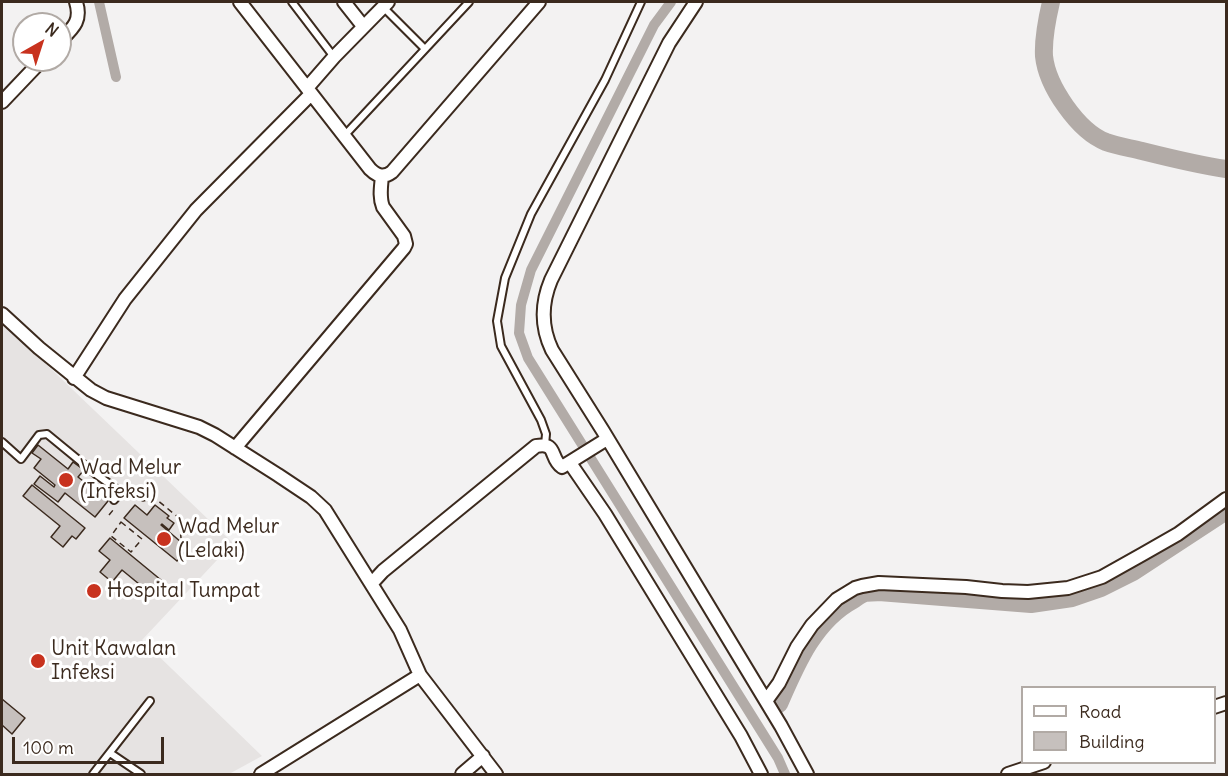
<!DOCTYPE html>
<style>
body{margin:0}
#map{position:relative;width:1228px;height:776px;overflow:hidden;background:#f3f2f2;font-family:Delius,sans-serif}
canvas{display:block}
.frame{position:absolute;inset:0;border:3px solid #3b2a1e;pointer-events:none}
.legend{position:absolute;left:1021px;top:686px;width:195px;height:78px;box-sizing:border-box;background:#fff;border:2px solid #b1aaa5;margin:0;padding:8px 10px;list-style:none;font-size:18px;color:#3b2a1e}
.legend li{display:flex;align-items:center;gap:12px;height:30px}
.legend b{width:30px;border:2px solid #b1aaa5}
.north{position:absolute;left:12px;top:12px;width:60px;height:60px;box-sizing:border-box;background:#fff;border:2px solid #b1aaa5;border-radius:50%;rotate:39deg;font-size:16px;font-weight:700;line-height:24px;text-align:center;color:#3b2a1e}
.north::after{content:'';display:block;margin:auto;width:21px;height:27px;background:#c8321e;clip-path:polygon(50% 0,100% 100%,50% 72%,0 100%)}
.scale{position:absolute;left:12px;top:737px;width:152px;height:27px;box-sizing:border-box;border:3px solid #3b2a1e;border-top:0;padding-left:8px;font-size:18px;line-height:21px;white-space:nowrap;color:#3b2a1e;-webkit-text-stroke:4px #fff;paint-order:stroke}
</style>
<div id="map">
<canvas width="1228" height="776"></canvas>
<div class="frame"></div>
<ul class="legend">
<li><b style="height:8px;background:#fff"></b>Road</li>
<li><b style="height:16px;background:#c6c0bd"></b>Building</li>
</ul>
<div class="north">N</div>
<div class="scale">100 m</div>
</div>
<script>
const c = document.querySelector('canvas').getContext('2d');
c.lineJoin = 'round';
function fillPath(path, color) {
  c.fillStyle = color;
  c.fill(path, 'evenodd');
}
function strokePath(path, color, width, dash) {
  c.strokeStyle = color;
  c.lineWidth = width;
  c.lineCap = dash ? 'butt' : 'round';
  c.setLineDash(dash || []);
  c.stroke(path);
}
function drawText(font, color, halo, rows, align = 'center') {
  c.font = font + ' Delius,sans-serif';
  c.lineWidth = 6;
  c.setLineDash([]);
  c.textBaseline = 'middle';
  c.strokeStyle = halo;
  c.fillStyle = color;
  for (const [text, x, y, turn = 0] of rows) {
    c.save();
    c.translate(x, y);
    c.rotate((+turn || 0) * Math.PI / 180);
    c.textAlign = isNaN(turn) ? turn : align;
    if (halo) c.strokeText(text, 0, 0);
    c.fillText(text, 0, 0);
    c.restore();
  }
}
fillPath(new Path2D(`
 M2,322l231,221 -91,97 120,116 -33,18h-227z`), '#e6e3e2');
strokePath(new Path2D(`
 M99,2l17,75
 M671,2l-17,23 -123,245 -10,35 -2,28 9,25 250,400 7,16`), '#b2aba7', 10);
strokePath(new Path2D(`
 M1051,2c-4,17 -8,36 -7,54 3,30 34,75 62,86 11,4 24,6 36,9 28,7 56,14 84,18
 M779,704c17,-39 35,-83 74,-104 3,-2 8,-6 12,-7 4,-1 10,0 14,-1l152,12 41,-6 29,-10 32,-16 93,-61`), '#b2aba7', 18);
const building = new Path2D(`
 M38,445l30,24 5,-7 11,8 -6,7 30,24 -13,16 -30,-24 -7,9 -24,-18 6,-8 14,11 1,-2 -21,-17 7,-9 -9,-6z
 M32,485l53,43 -9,11 -4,-3 -9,11 -12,-10 9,-11 -37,-30z
 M135,505l12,10 8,-10 14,11 -2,2 7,5 -5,7 -7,-6 -1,1 27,23 -11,13 -53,-43z
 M110,538l51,42 -11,13 -28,-23 -10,12 -12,-10 10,-12 -11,-9z
 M2,699l23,19 -13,16 -10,-9z`);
fillPath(building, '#c6c0bd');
strokePath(building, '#3b2a1e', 1.5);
const service = new Path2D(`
 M292,2l42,55
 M383,7l42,42
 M344,136l125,-134
 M2,442l19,17 18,-24 8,-1 50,41 24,17 -7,8
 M545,445l1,-11 -5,-14 -40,-74 -4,-25 8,-43 26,-64 74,-134 36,-78
 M110,753l31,21
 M93,774l57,-73`);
const minor = new Path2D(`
 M240,2l130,167c7,7 14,9 22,3l147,-170
 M344,2l19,24
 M696,2l-27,41 -118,237c-10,24 -10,47 1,70l51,81 178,295 26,48
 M60,41c13,-13 22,-20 16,-39
 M307,88l27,-31 54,-55
 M2,102l40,-42
 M2,314l37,34 52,42 15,8 93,29 16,8 63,40 33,22 14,13 75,120 20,45 76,99
 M74,378l51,-79 71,-89 115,-116
 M235,448l169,-200 2,-4 -2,-8 -21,-29c-4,-10 -2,-20 -1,-31
 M570,463l35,51 136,222 20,38
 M372,583l11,-12 153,-125c22,-4 13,12 26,21l45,-28
 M766,701l13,-18 18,-36 15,-22 25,-26 18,-11 7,-2 17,-3 87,4 36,4 26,1 40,-4 34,-11 41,-23 35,-20 48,-35
 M1214,707l12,-4
 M261,774l159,-99
 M462,774l21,-18
 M1008,774l36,-12`);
strokePath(service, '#3b2a1e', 10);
strokePath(minor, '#3b2a1e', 16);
strokePath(new Path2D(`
 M130,496l13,5 13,-2 23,19 2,20
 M109,515l5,-6
 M121,522l21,17 -11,13 -20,-16z`), '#3b2a1e', 1.5, [6, 4.5]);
strokePath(service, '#fff', 6);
strokePath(minor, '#fff', 12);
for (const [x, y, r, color] of [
 [66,480,8,"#c8321e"],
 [164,539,8,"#c8321e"],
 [94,591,8,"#c8321e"],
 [38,661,8,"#c8321e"]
]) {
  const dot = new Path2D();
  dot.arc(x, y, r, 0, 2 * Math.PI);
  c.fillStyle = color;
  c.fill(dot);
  strokePath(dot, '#fff', 2);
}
drawText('21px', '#3b2a1e', '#fff', [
 ["Wad Melur",80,468],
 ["(Infeksi)",80,492],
 ["Wad Melur",178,527],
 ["(Lelaki)",178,551],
 ["Hospital Tumpat",107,591],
 ["Unit Kawalan",51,649],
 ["Infeksi",51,673]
], 'left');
</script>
